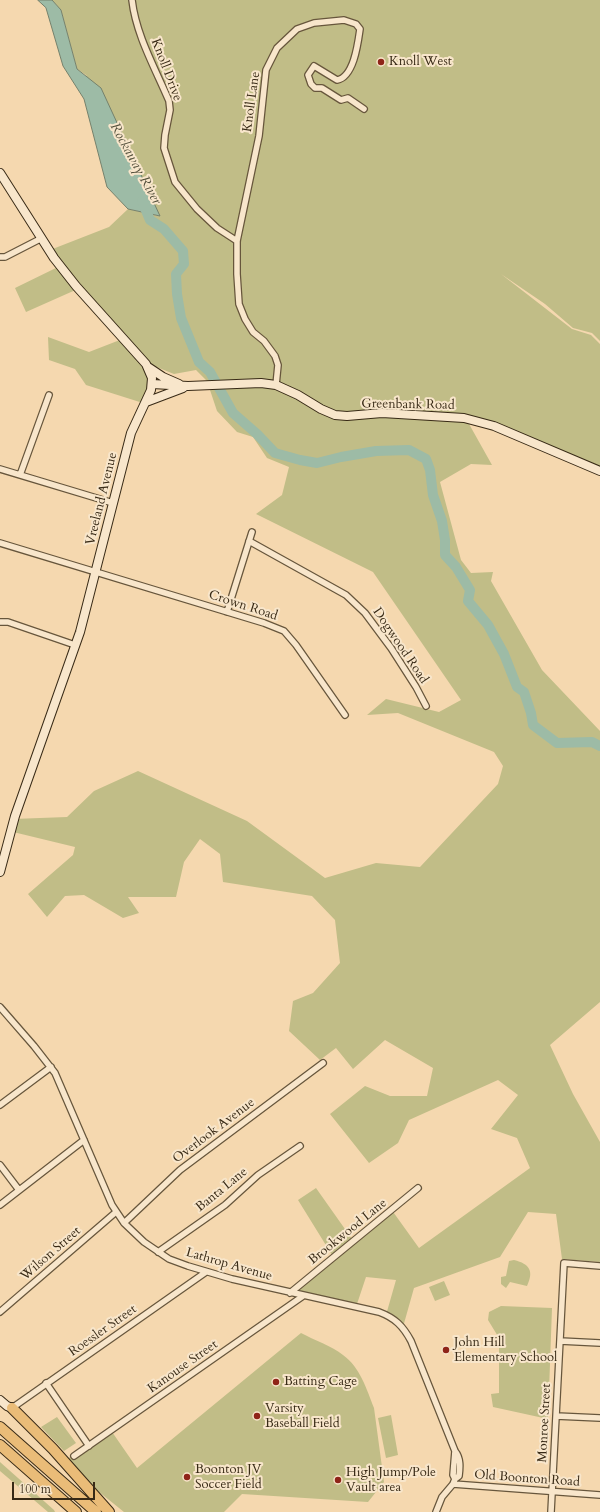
<!DOCTYPE html>
<style>
body{margin:0}
#map{position:relative;width:600px;height:1512px;overflow:hidden;background:#f5d8af;font-family:Cardo,serif}
canvas{display:block}
.scale{position:absolute;left:12px;top:1482px;width:83px;height:18px;box-sizing:border-box;border:2px solid #382a16;border-top:0;padding-left:5px;font-size:12px;line-height:14px;white-space:nowrap;color:#382a16;-webkit-text-stroke:3px #f8e6cb;paint-order:stroke}
</style>
<div id="map">
<canvas width="600" height="1512"></canvas>
<div class="scale">100 m</div>
</div>
<script>
const c = document.querySelector('canvas').getContext('2d');
c.lineJoin = 'round';
function fillPath(path, color) {
  c.fillStyle = color;
  c.fill(path, 'evenodd');
}
function strokePath(path, color, width, dash) {
  c.strokeStyle = color;
  c.lineWidth = width;
  c.lineCap = dash ? 'butt' : 'round';
  c.setLineDash(dash || []);
  c.stroke(path);
}
function drawText(font, color, halo, rows, align = 'center') {
  c.font = font + ' Cardo,serif';
  c.lineWidth = 4;
  c.setLineDash([]);
  c.textBaseline = 'middle';
  c.strokeStyle = halo;
  c.fillStyle = color;
  for (const [text, x, y, turn = 0] of rows) {
    c.save();
    c.translate(x, y);
    c.rotate((+turn || 0) * Math.PI / 180);
    c.textAlign = isNaN(turn) ? turn : align;
    if (halo) c.strokeText(text, 0, 0);
    c.fillText(text, 0, 0);
    c.restore();
  }
}
fillPath(new Path2D(`
 M52,0h548v341l-8,-8 -19,-5 -28,-24 -44,-30 71,55 19,6 9,9v127l-136,-56 28,50 -21,-1 -31,18 21,78 10,13 22,-1 -2,9 51,89 58,61v271l-50,43 23,49 27,48v120l-38,-3 -6,-45 -28,-2 -28,45 -86,31 -11,39 -17,-12 10,-35 -30,-3 -10,30 -65,-15 41,-37 -34,-55 18,-12 36,51 39,-30 28,39 111,-80 -13,-30 -26,-9 27,-34 -20,-15 -89,40 -11,23 -29,20 -39,-49 35,-28 25,10h37l6,-28 -48,-28 -32,29 -17,-21 -16,12 -31,-29 4,-30 20,-8 27,-30 -5,-43 -23,-24 -89,-14 -3,-28 -20,-15 -16,23 -8,35h-48l11,16 -16,5 -39,-23 -19,1 -18,21 -19,-23 45,-39 2,-8 -66,-16 4,-12 54,-2 27,-26 44,-20 109,50 78,57 51,-15 44,4 78,-83 5,-18 -9,-14 -96,-39 -31,2 19,-16 53,13 22,-12 -88,-128 -117,-58 26,-19 7,-28 -22,-9 -14,-21 -16,-5 -20,-21 -10,-30 -11,-11 -22,4 -25,-10 -3,40 -60,-19 -11,-16 -26,-9 -1,-23 41,15 36,-14 -45,-50 -54,24 -11,-24 45,-22 -10,-16 59,-23 19,-18 31,7 -73,-141 -9,-6 -16,-59z
 M514,1260c16,4 20,11 13,26l-17,-4 -4,6 -5,-4v-7l5,-1 3,-15z
 M444,1281l6,14 -15,6 -6,-14z
 M501,1306l51,2 -4,111 -55,-12 -2,-13 8,-1v-55l-11,-18 1,-8z
 M301,1333c13,7 31,13 42,22 17,12 24,35 31,53l10,74 -16,20 -126,-8 -18,18h-100l-41,-33 -17,-19 44,-31 27,39z
 M391,1415l7,40 -12,3 -8,-40z
 M57,1417l19,26 -12,8 -23,-24z
 M0,1462l54,48 1,2h-7l-48,-41z`), '#c1bd87');
const water = new Path2D(`
 M38,0h14l9,10 16,59 24,19 59,128 -32,-7 -21,-22 -23,-88 -21,-33 -17,-58z`);
fillPath(water, '#9dbba6');
strokePath(water, '#75816c', 1);
strokePath(new Path2D(`
 M142,201l8,19 14,9 19,22 1,13 -8,10 1,20 4,24 18,44 11,10 23,41 24,21 18,19 25,7 17,3 24,-6 35,-6 33,-1 17,9 4,11 3,25 9,26 3,19v15l11,12 14,23 -2,11 20,24 16,29 13,33 7,5 7,21 2,12 24,18 35,-1 8,4`), '#9dbba6', 10);
const street = new Path2D(`
 M132,0c4,35 23,68 37,101l1,9 -5,25 -1,13 11,34 22,27 20,19 20,13
 M0,257h5l37,-19
 M276,385l2,-20 -3,-9 -11,-15 -11,-9 -8,-13 -6,-15 -2,-30v-33l22,-105 7,-66 11,-22 20,-19 17,-6 30,-3 12,4 4,5c-2,14 -6,48 -23,51l-23,-14 -6,9 3,9 4,4h7l19,12 7,-2 16,11
 M0,469l113,34
 M20,475l29,-80
 M249,541l97,54 19,18 26,35 25,39 10,19
 M0,543l264,80 20,8 12,14 49,70
 M227,612l25,-80
 M0,622h8l67,23
 M0,1007l34,39 21,27 57,132 12,18 20,19 25,17 19,7 44,13 147,33c16,6 24,14 32,29l44,110c6,7 5,17 4,25l-4,3 -2,5 -11,13 -6,15
 M0,1105l51,-38
 M0,1165l19,25
 M0,1205l84,-65
 M124,1223l56,-53 143,-107
 M158,1252l67,-47 33,-30 42,-29
 M290,1293l128,-105
 M0,1312l116,-100
 M560,1341l40,2
 M46,1383l43,63
 M12,1408l194,-136
 M556,1416l44,2
 M455,1451l-2,24 2,4
 M74,1456l229,-160
 M453,1484l147,11
 M551,1512l13,-249 36,3`);
const secondary = new Path2D(`
 M0,173l54,85 22,28 70,78 6,14 -1,12 -20,43 -51,199 -65,184 -15,56
 M148,367l15,10 16,7
 M152,384l36,2 73,-3 15,2 22,10 23,14 14,6 12,1 35,-3 82,5 30,8 106,45
 M146,402l37,-14
 M0,1400l7,6 5,2`);
const highway = new Path2D(`
 M12,1408l41,41 56,63
 M0,1427l96,85
 M0,1445l76,67`);
strokePath(street, '#67563c', 8);
strokePath(secondary, '#382a16', 10);
strokePath(highway, '#382a16', 12);
strokePath(street, '#f8e6cb', 5.5);
strokePath(secondary, '#f8e6cb', 8);
strokePath(highway, '#eabc78', 10);
for (const [x, y, r, color] of [
 [381,62,4,"#8f2418"],
 [446,1350,4,"#8f2418"],
 [276,1382,4,"#8f2418"],
 [257,1416,4,"#8f2418"],
 [187,1477,4,"#8f2418"],
 [338,1480,4,"#8f2418"]
]) {
  const dot = new Path2D();
  dot.arc(x, y, r, 0, 2 * Math.PI);
  c.fillStyle = color;
  c.fill(dot);
  strokePath(dot, '#f8e6cb', 1.5);
}
drawText('13px', '#382a16', '#f8e6cb', [
 ["Knoll West",389,62],
 ["John Hill",454,1343],
 ["Elementary School",454,1358],
 ["Batting Cage",284,1382],
 ["Varsity",265,1409],
 ["Baseball Field",265,1424],
 ["Boonton JV",195,1470],
 ["Soccer Field",195,1485],
 ["High Jump/Pole",346,1473],
 ["Vault area",346,1488]
], 'left');
drawText('13px', '#382a16', '#f8e6cb', [
 ["Knoll Drive",166,70,69],
 ["Knoll Lane",252,102,-82],
 ["Greenbank Road",408,405,1],
 ["Vreeland Avenue",102,499,-76],
 ["Crown Road",243,606,18],
 ["Dogwood Road",400,646,56],
 ["Overlook Avenue",214,1131,-37],
 ["Banta Lane",222,1190,-39],
 ["Brookwood Lane",348,1232,-39],
 ["Wilson Street",51,1254,-41],
 ["Lathrop Avenue",229,1265,16],
 ["Roessler Street",103,1331,-35],
 ["Kanouse Street",183,1367,-35],
 ["Monroe Street",545,1423,-87],
 ["Old Boonton Road",527,1479,4]
]);
drawText('italic 14px', '#514e3a', '#f8e6cb', [
 ["Rockaway River",135,164,61]
]);
</script>
